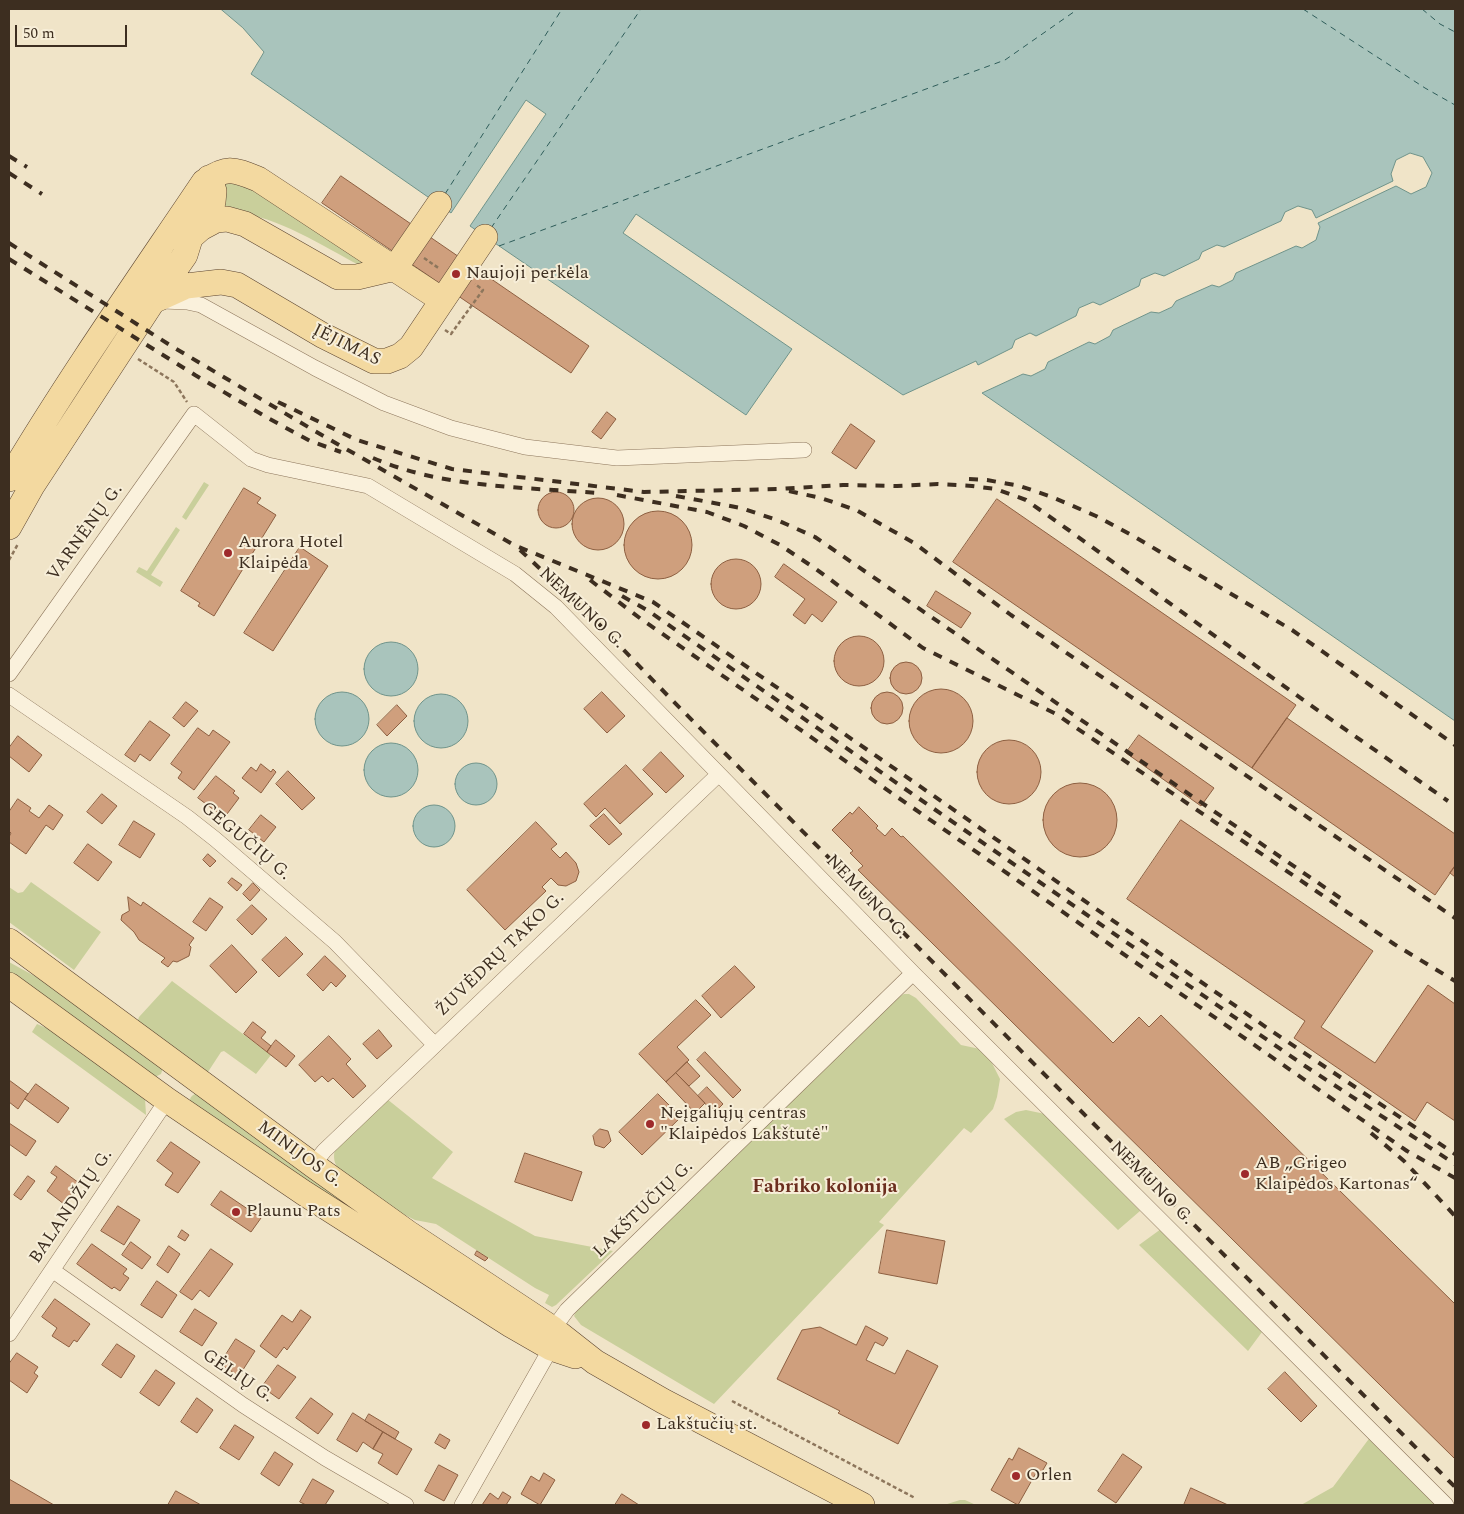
<!DOCTYPE html>
<meta charset="utf-8">
<style>
body{margin:0}
#map{position:relative;width:1464px;height:1514px;overflow:hidden;background:#f0e4c8;font-family:Spectral,serif}
canvas{display:block}
.frame{position:absolute;inset:0;border:10px solid #3d2e20;pointer-events:none}
.scale{position:absolute;left:15px;top:25px;width:112px;height:22px;box-sizing:border-box;border:2px solid #3d2e20;border-top:0;padding-left:6px;font-size:15px;line-height:18px;white-space:nowrap;color:#3d2e20;-webkit-text-stroke:4px #f7eed8;paint-order:stroke}
</style>
<div id="map">
<canvas width="1464" height="1514"></canvas>
<div class="frame"></div>
<div class="scale">50 m</div>
</div>
<script>
const c = document.querySelector('canvas').getContext('2d');
c.lineJoin = 'round';
function fillPath(path, color) {
  c.fillStyle = color;
  c.fill(path, 'evenodd');
}
function strokePath(path, color, width, dash) {
  c.strokeStyle = color;
  c.lineWidth = width;
  c.lineCap = dash ? 'butt' : 'round';
  c.setLineDash(dash || []);
  c.stroke(path);
}
function drawText(font, color, halo, rows, align = 'center') {
  c.font = font + ' Spectral,serif';
  c.lineWidth = 4;
  c.setLineDash([]);
  c.textBaseline = 'middle';
  c.strokeStyle = halo;
  c.fillStyle = color;
  for (const [text, x, y, turn = 0] of rows) {
    c.save();
    c.translate(x, y);
    c.rotate((+turn || 0) * Math.PI / 180);
    c.textAlign = isNaN(turn) ? turn : align;
    if (halo) c.strokeText(text, 0, 0);
    c.fillText(text, 0, 0);
    c.restore();
  }
}
fillPath(new Path2D(`
 M247,182l117,81 -5,2c-33,-17 -87,-52 -123,-51l-1,-6 -18,-1 7,-24z
 M204,482l5,3 -23,35 -4,-3z
 M176,527l4,3 -29,45 12,7 -3,5 -24,-15 3,-5 8,4z
 M31,882l70,50 -27,38 -65,-48v-35l9,6 5,-1z
 M9,962l51,28 103,78 -2,6 -8,4 -144,-105z
 M172,981l99,74 -15,19 -32,-23 -3,1 -15,23 -69,-52 2,-6z
 M904,994h5l7,4 45,47 19,4 10,10 10,20 -3,18 -4,12 -22,24 -7,-5 -85,94 5,3 -170,179 -133,-79 -7,-9 4,-9 319,-309z
 M37,1024l19,8 89,66 1,17 -114,-83z
 M200,1093l309,221 -319,-210c-1,-8 3,-10 10,-11z
 M387,1099l66,53 -21,26 103,58 78,15 -57,54 -4,2 -7,-4 4,-8 -14,-7 -99,-64 -21,-4 -16,-8 -60,-42c-5,-7 -6,-13 -4,-21z
 M1026,1110l19,4 95,97 -22,19 -114,-111 12,-7z
 M1161,1229l101,103 -14,19 -109,-106z
 M1371,1436l69,69h-139l32,-18z
 M960,1500h5l11,5h-32z`), '#c9cf9b');
const water = new Path2D(`
 M221,9h1234v712l-473,-328 41,-19 8,2 14,-7 3,-7 41,-20 6,2 15,-8 3,-6 38,-18 8,1 13,-6 4,-6 36,-16 7,2 14,-7 3,-7 60,-27 6,2 14,-8 4,-13 -2,-4 78,-37 15,8 15,-7 6,-14 -9,-16 -13,-4 -14,7 -5,14 2,7 -77,37 -4,-8 -14,-4 -13,6 -4,9 -57,26 -7,-2 -15,7 -3,7 -35,17 -9,-3 -14,6 -2,7 -39,19 -7,-3 -14,6 -3,8 -40,20 -6,-3 -15,7 -3,8 -34,17 -2,-4 -73,34 -267,-181 -13,19 169,116 -46,66 -276,-189 76,-112 -20,-14 -75,113 -200,-139 13,-22 -21,-24z
 M364 669a27 27 0 1 1 54 0a27 27 0 1 1-54 0Z
 M315 719a27 27 0 1 1 54 0a27 27 0 1 1-54 0Z
 M414 721a27 27 0 1 1 54 0a27 27 0 1 1-54 0Z
 M364 770a27 27 0 1 1 54 0a27 27 0 1 1-54 0Z
 M455 784a21 21 0 1 1 42 0a21 21 0 1 1-42 0Z
 M413 826a21 21 0 1 1 42 0a21 21 0 1 1-42 0Z`);
fillPath(water, '#a9c4bc');
strokePath(water, '#6f938a', 1);
strokePath(new Path2D(`
 M1303,9l122,79 30,17
 M1422,9l18,15 15,8
 M445,194l117,-185
 M491,228l150,-219
 M499,246l506,-186 73,-51`), '#2f5d5a', 1, [6, 5]);
const building = new Path2D(`
 M341,176l248,170 -18,27 -249,-170z
 M607,412l9,7 -15,20 -9,-7z
 M851,424l24,17 -19,28 -24,-16z
 M244,488l17,10 -4,5 19,12 -62,101 -16,-10 2,-3 -19,-12z
 M538 510a18 18 0 1 1 36 0a18 18 0 1 1-36 0Z
 M572 524a26 26 0 1 1 52 0a26 26 0 1 1-52 0Z
 M997,499l299,206 -44,63 -299,-206z
 M624 545a34 34 0 1 1 68 0a34 34 0 1 1-68 0Z
 M300,547l28,19 -55,85 -29,-18z
 M711 584a25 25 0 1 1 50 0a25 25 0 1 1-50 0Z
 M784,564l53,38 -15,20 -10,-8 -7,10 -12,-9 12,-16 -30,-22z
 M936,591l35,22 -10,15 -34,-22z
 M834 661a25 25 0 1 1 50 0a25 25 0 1 1-50 0Z
 M890 678a16 16 0 1 1 32 0a16 16 0 1 1-32 0Z
 M909 721a32 32 0 1 1 64 0a32 32 0 1 1-64 0Z
 M602,692l23,24 -18,17 -23,-24z
 M871 708a16 16 0 1 1 32 0a16 16 0 1 1-32 0Z
 M186,702l12,9 -14,16 -11,-9z
 M397,705l10,11 -20,20 -10,-11z
 M1287,718l168,116v32l-20,29 -183,-127z
 M150,721l20,14 -20,26 -10,-7 -5,8 -10,-7z
 M198,728l11,8 4,-6 17,12 -36,48 -16,-12 4,-6 -11,-8z
 M1139,735l75,53 -13,18 -75,-53z
 M18,736l24,19 -13,17 -20,-16v-8z
 M977 772a32 32 0 1 1 64 0a32 32 0 1 1-64 0Z
 M661,752l23,24 -18,17 -23,-23z
 M261,764l10,8 2,-3 3,3 -15,21 -19,-15 9,-11 5,4z
 M626,765l27,29 -33,30 -15,-16 -9,9 -12,-13z
 M288,771l27,27 -13,12 -26,-26z
 M216,776l19,15 -2,2 6,5 -12,16 -6,-5 -3,4 -20,-15z
 M1043 820a37 37 0 1 1 74 0a37 37 0 1 1-74 0Z
 M102,794l15,12 -15,18 -15,-12z
 M18,799l13,9 -2,3 10,7 10,-13 14,10 -10,15 -7,-5 -20,29 -17,-12v-5l2,-4 -2,-2v-19z
 M859,807l19,19 -2,2 9,8 7,-8 9,9 2,-1 210,207 26,-26 10,10 12,-12 294,289v155l-597,-589 5,-4 -13,-13 3,-2 -21,-21 18,-18 2,2z
 M604,814l18,20 -13,11 -19,-19z
 M261,815l15,12 -12,15 -15,-12z
 M1181,820l192,131 -52,76 54,36 53,-78 27,19v117l-28,-19 -12,19 -121,-83 11,-17 -178,-122z
 M134,821l21,13 -15,24 -21,-13z
 M536,822l21,22 -6,5 9,9 6,-6 10,11 3,9 -3,9 -10,5 -8,-1 -7,-7 -9,9 4,4 -41,39 -38,-40z
 M88,844l24,18 -14,19 -24,-18z
 M208,854l8,7 -6,6 -7,-7z
 M1455,866v11l-5,-4z
 M232,878l10,7 -5,6 -9,-8z
 M253,883l7,7 -10,11 -7,-7z
 M128,897l13,9 2,-4 51,36 -5,7 2,2 -2,9 -12,6 -4,-1 -5,6 -7,-5 4,-4 -26,-18 -5,-8 -13,-12 1,-5 7,-4z
 M210,898l13,9 -17,24 -13,-9z
 M252,905l15,14 -15,16 -15,-15z
 M286,937l17,17 -24,23 -17,-17z
 M232,945l25,27 -21,21 -26,-27z
 M325,956l21,20 -10,11 -5,-5 -8,9 -16,-16z
 M735,966l20,21 -34,31 -19,-22z
 M696,1000l15,15 -34,32 12,13 -23,22 -27,-28z
 M253,1022l13,10 -5,6 10,8 -4,6 -23,-18z
 M379,1030l13,16 -15,13 -14,-15z
 M329,1036l22,23 -5,5 20,22 -13,12 -20,-20 -5,4 -6,-6 -7,6 -16,-17z
 M276,1040l19,16 -9,11 -19,-15z
 M705,1052l36,38 -8,8 -36,-38z
 M687,1062l13,14 -11,10 -13,-13z
 M676,1073l29,30 -10,10 -29,-31z
 M9,1080l19,14 -10,15 -9,-7z
 M36,1084l33,24 -11,15 -33,-24z
 M707,1087l16,17 -9,9 -16,-17z
 M658,1094l23,23 -39,38 -23,-23z
 M9,1123l27,18 -10,15 -17,-12z
 M600,1129l8,2 3,10 -7,7 -9,-3 -2,-9z
 M171,1142l29,20 -22,31 -13,-8 8,-12 -16,-12z
 M525,1153l57,19 -10,29 -57,-19z
 M56,1166l23,17 -15,21 -17,-13 10,-14 -6,-4z
 M28,1176l7,5 -14,19 -7,-5z
 M221,1191l40,27 -10,14 -40,-27z
 M118,1206l22,14 -16,25 -23,-14z
 M182,1230l7,5 -4,6 -7,-4z
 M887,1230l58,11 -8,43 -58,-11z
 M131,1242l20,15 -9,12 -20,-14z
 M92,1244l35,25 -4,5 6,4 -9,13 -6,-4 -2,2 -35,-25z
 M169,1246l11,8 -12,19 -11,-8z
 M211,1249l22,15 -24,33 -9,-7 -8,10 -12,-8z
 M477,1251l11,7 -3,3 -10,-6z
 M157,1281l20,14 -15,23 -21,-13z
 M55,1299l35,25 -13,18 -3,-2 -5,7 -17,-11 5,-8 -15,-11z
 M195,1309l22,14 -15,23 -22,-14z
 M301,1310l10,7 -24,33 -3,-3 -8,11 -16,-12 22,-31 10,7z
 M866,1326l22,12 -5,8 -8,-4 -9,18 29,14 12,-24 31,16 -40,78 -60,-31 2,-2 -63,-32 25,-49 18,-3 36,18z
 M236,1339l19,12 -16,25 -19,-12z
 M117,1344l18,12 -14,22 -19,-13z
 M17,1353l21,14 -4,6 4,3 -11,17 -18,-13v-16z
 M278,1365l18,12 -17,22 -17,-12z
 M156,1370l19,13 -16,23 -19,-13z
 M1285,1372l32,34 -16,16 -33,-33z
 M197,1398l16,12 -16,23 -16,-11z
 M311,1398l22,16 -15,20 -22,-16z
 M353,1413l30,19 -10,17 -10,-7 -6,10 -20,-12z
 M369,1414l30,18 -4,7 -30,-18z
 M235,1425l19,12 -15,23 -19,-12z
 M383,1432l29,17 -15,26 -19,-12 5,-9 -10,-5z
 M440,1434l10,6 -5,9 -10,-6z
 M1019,1448l28,15 -7,12 -4,-2 -18,32 -27,-15 18,-32 3,2z
 M275,1452l18,12 -14,22 -18,-12z
 M1123,1454l19,13 -26,36 -18,-12z
 M439,1465l19,10 -14,26 -19,-10z
 M544,1473l11,7 -15,25 -19,-11 10,-18 8,5z
 M9,1479l45,26h-45z
 M313,1479l21,12 -9,14h-19l-6,-3z
 M1191,1488l37,17h-44z
 M176,1491l25,14h-33z
 M503,1492l8,5 -5,8h-24l8,-12 8,6z
 M622,1494l17,11h-24z`);
fillPath(building, '#cf9f7d');
strokePath(building, '#8d5f41', 1);
const minor = new Path2D(`
 M163,301l24,1 14,3 114,63 69,35 67,25 74,19 92,11 187,-8
 M9,674l185,-260 57,45 17,6 100,21 147,88 41,33 357,366 533,532
 M9,695l178,122 28,22 120,103 99,102
 M313,1165l11,-14 395,-377
 M52,1270l191,135 82,53 81,47
 M553,1329l14,-19 346,-337
 M9,1334l158,-234
 M462,1505l89,-157`);
const primary = new Path2D(`
 M193,235l8,-7 15,-8 11,-1 18,5 93,53h19l38,-9 44,-64
 M153,301l33,-15 35,-4 16,3 85,50 52,26h13l13,-5 11,-9 74,-110
 M9,479c61,-102 129,-199 195,-297 23,-16 29,-13 54,-3l184,121
 M9,527l23,-41 121,-185 32,-46 9,-29 19,-24 1,-11 -5,-13
 M9,941l304,224 95,68 145,96 42,33 68,39 199,104
 M9,985l158,115 137,93 207,132 40,23 24,8`);
strokePath(minor, '#8d765c', 16);
strokePath(primary, '#5b4430', 26);
strokePath(new Path2D(`
 M424,258l16,11
 M445,330l6,4 32,-44 -8,-6
 M138,359l36,23 13,20
 M9,560l9,-16
 M732,1401l183,97`), '#8d765c', 2.5, [4, 2.5]);
strokePath(minor, '#faf1dc', 15);
strokePath(primary, '#f3d9a0', 25);
strokePath(new Path2D(`
 M9,156l18,11
 M9,173l33,21
 M9,243l164,104 147,87 194,111 139,57 245,169 375,261 182,122
 M9,259l186,116 73,43 42,23 31,11
 M278,402l79,38 95,29 192,23 134,-3 65,-4 54,1 41,-2 34,2 24,3 30,11 44,31 236,171 142,99
 M373,458c69,30 150,29 224,35
 M969,479l18,1 33,6 32,11 44,19 39,21 157,93 163,115
 M789,491l32,7 35,12 58,33 97,72 444,303
 M617,495l90,17 37,14 36,19 36,24 107,79 133,66 338,230 61,37
 M676,496l65,12 36,12 38,17 531,365
 M520,550l74,69 77,80 784,788
 M590,580l51,39 684,475 82,57 48,27
 M622,596l25,14 658,456 150,98
 M1371,1133l33,28 51,55`), '#3d2e20', 4, [9, 9]);
for (const [x, y, r, color] of [
 [456,274,5,"#9e2a2b"],
 [228,553,5,"#9e2a2b"],
 [650,1124,5,"#9e2a2b"],
 [1245,1174,5,"#9e2a2b"],
 [236,1212,5,"#9e2a2b"],
 [646,1425,5,"#9e2a2b"],
 [1016,1476,5,"#9e2a2b"]
]) {
  const dot = new Path2D();
  dot.arc(x, y, r, 0, 2 * Math.PI);
  c.fillStyle = color;
  c.fill(dot);
  strokePath(dot, '#f7eed8', 2);
}
drawText('18px', '#3d2e20', '#f7eed8', [
 ["Naujoji perkėla",466,274],
 ["Aurora Hotel",238,543],
 ["Klaipėda",238,564],
 ["Neįgaliųjų centras",660,1114],
 ["\"Klaipėdos Lakštutė\"",660,1135],
 ["AB „Grigeo",1255,1164],
 ["Klaipėdos Kartonas“",1255,1185],
 ["Plaunu Pats",246,1212],
 ["Lakštučių st.",656,1425],
 ["Orlen",1026,1476]
], 'left');
drawText('18px', '#3d2e20', '#f7eed8', [
 ["ĮĖJIMAS",346,346,26],
 ["VARNĖNŲ G.",86,533,-54],
 ["NEMUNO G.",581,609,43],
 ["GEGUČIŲ G.",245,842,40],
 ["NEMUNO G.",866,898,46],
 ["ŽUVĖDRŲ TAKO G.",501,955,-44],
 ["MINIJOS G.",299,1155,36],
 ["NEMUNO G.",1151,1184,45],
 ["BALANDŽIŲ G.",72,1207,-56],
 ["LAKŠTUČIŲ G.",644,1210,-44],
 ["GĖLIŲ G.",237,1377,34]
]);
drawText('bold 19px', '#6b2e1e', '#f7eed8', [
 ["Fabriko kolonija",825,1188]
]);
</script>
